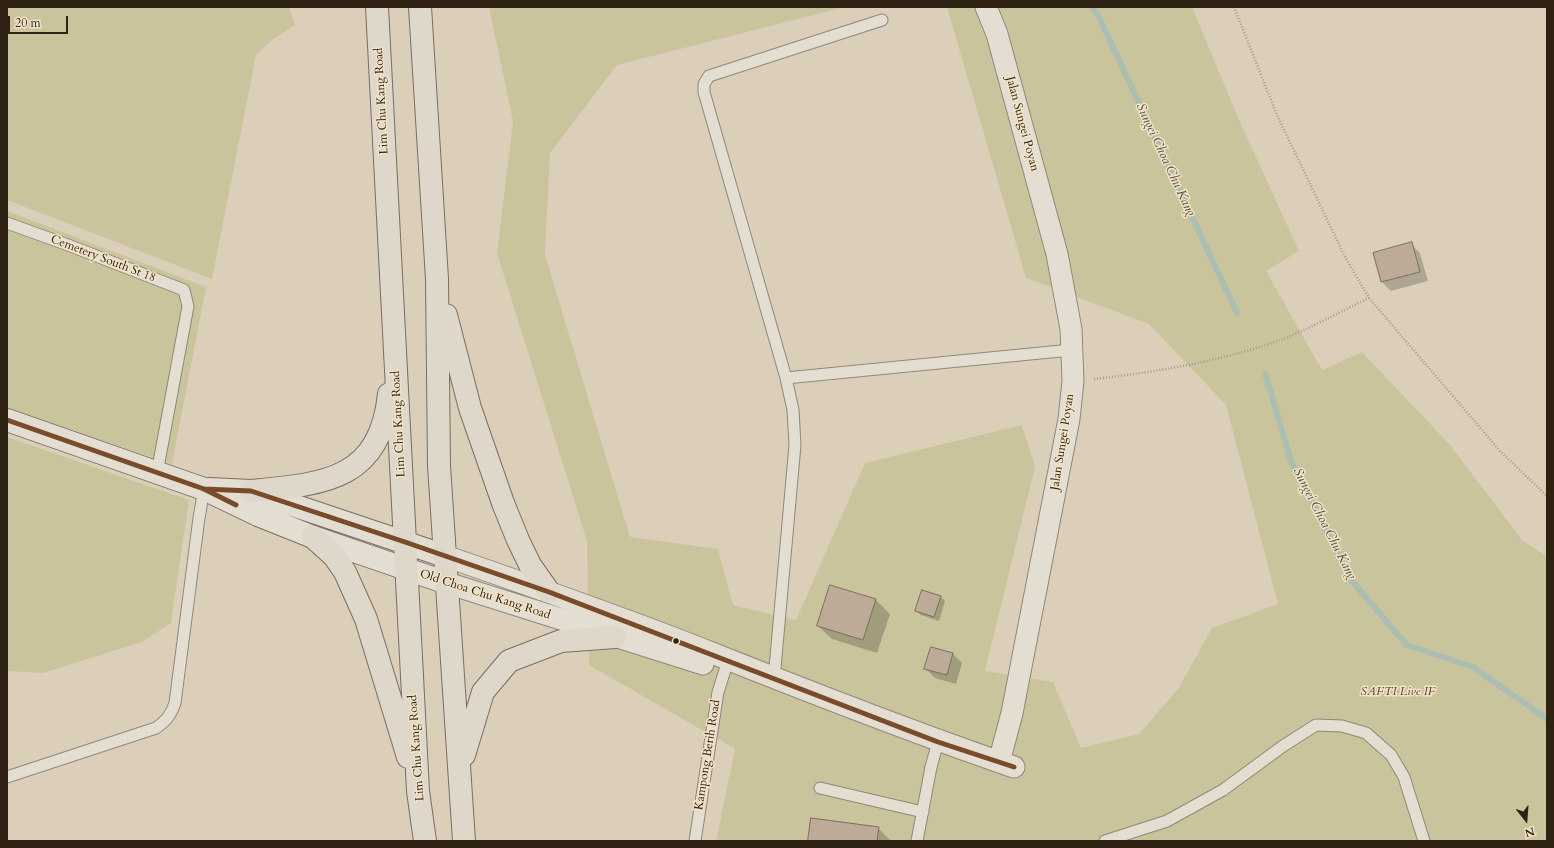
<!DOCTYPE html>
<style>
body{margin:0}
#map{position:relative;width:1554px;height:848px;overflow:hidden;background:#dccfb9;font-family:Cardo,serif}
canvas{display:block}
.frame{position:absolute;inset:0;border:8px solid #2f2212;pointer-events:none}
.north{position:absolute;left:1506px;top:800px;width:40px;height:40px;-webkit-text-stroke:3px #f2e2c8;paint-order:stroke;rotate:163deg;font-size:11px;font-weight:700;line-height:16px;text-align:center;color:#2f2212}
.north::after{content:'';display:block;margin:auto;width:14px;height:18px;background:#2f2212;clip-path:polygon(50% 0,100% 100%,50% 72%,0 100%)}
.scale{position:absolute;left:8px;top:16px;width:60px;height:18px;box-sizing:border-box;border:2px solid #2f2212;border-top:0;padding-left:5px;font-size:12px;line-height:14px;white-space:nowrap;color:#2f2212;-webkit-text-stroke:3px #f2e2c8;paint-order:stroke}
</style>
<div id="map">
<canvas width="1554" height="848"></canvas>
<div class="frame"></div>
<div class="north">N</div>
<div class="scale">20 m</div>
</div>
<script>
const c = document.querySelector('canvas').getContext('2d');
c.lineJoin = 'round';
function fillPath(path, color) {
  c.fillStyle = color;
  c.fill(path, 'evenodd');
}
function strokePath(path, color, width, dash) {
  c.strokeStyle = color;
  c.lineWidth = width;
  c.lineCap = dash ? 'butt' : 'round';
  c.setLineDash(dash || []);
  c.stroke(path);
}
function drawText(font, color, halo, rows, align = 'center') {
  c.font = font + ' Cardo,serif';
  c.lineWidth = 3;
  c.setLineDash([]);
  c.textBaseline = 'middle';
  c.strokeStyle = halo;
  c.fillStyle = color;
  for (const [text, x, y, turn = 0] of rows) {
    c.save();
    c.translate(x, y);
    c.rotate((+turn || 0) * Math.PI / 180);
    c.textAlign = isNaN(turn) ? turn : align;
    if (halo) c.strokeText(text, 0, 0);
    c.fillText(text, 0, 0);
    c.restore();
  }
}
fillPath(new Path2D(`
 M7,7h282l6,18 -23,15 -16,15 -44,224 -205,-79z
 M489,7h356l-228,58 -67,88 -5,102 85,282 88,12 15,56 63,15 69,-157 157,-38 13,42 -50,204 68,11 28,66 58,-14 39,-45 34,-61 66,-24 -52,-199 -77,-81 -123,-46 -79,-271h245l48,115 59,129 -33,20 56,99 40,-18 88,93 72,95 25,17v284h-831l19,-92 -146,-84 -2,-124 -90,-288 16,-132z
 M7,211l199,76 -34,177 -165,-55z
 M7,437l182,63 -18,123 -29,19 -99,31 -36,-2z`), '#cac49c');
fillPath(new Path2D(`
 M1411,244l9,9 8,28 -37,10 -9,-9z
 M831,586l45,14 14,14 -13,39 -45,-14 -14,-13z
 M923,591l18,6 4,4 -6,20 -18,-6 -5,-4z
 M953,654l9,9 -6,21 -21,-6 -9,-9z
 M878,828l13,13h-82z`), '#0003');
strokePath(new Path2D(`
 M1092,7l6,8 139,298
 M1265,373l26,88 60,119 56,65 66,22 74,52`), '#acbeb1', 6);
const building = new Path2D(`
 M1412,242l8,30 -39,10 -8,-29z
 M830,585l46,14 -13,41 -46,-14z
 M922,590l19,6 -7,21 -19,-6z
 M931,647l22,6 -6,22 -23,-6z
 M811,818l68,9 -2,14h-69z`);
fillPath(building, '#bdaa97');
strokePath(building, '#786f62', 1);
const lane = new Path2D(`
 M7,223l61,22 116,45 4,16 -31,167
 M786,378l285,-28
 M774,679l21,-234 -2,-35 -7,-32 -82,-286v-8l5,-8 173,-56
 M7,777l149,-49c10,-7 15,-13 19,-25l24,-185 5,-29
 M820,788l103,24
 M695,841l23,-149 7,-22
 M917,841l14,-74 7,-25
 M1105,841l62,-20 56,-31 60,-44 33,-21 26,1 24,7 25,22 13,22 20,64`);
const street = new Path2D(`
 M986,7l11,27 60,220 14,75 2,52 -4,38 -57,294 -13,49
 M445,556c90,31 179,62 267,97 100,40 200,79 302,114
 M447,583l256,81`);
const secondary = new Path2D(`
 M7,420l197,69 54,26 55,22 134,46
 M209,489l42,2 194,65`);
const primary = new Path2D(`
 M377,7l41,784 7,50
 M420,7l17,272 2,187 25,375
 M446,315l24,93 33,95 15,37 12,25 19,27
 M251,491c72,-7 129,-10 138,-97
 M313,537l21,19 11,16 21,47 42,138
 M464,755l19,-63 26,-31 52,-20 54,-4`);
strokePath(lane, '#908779', 13);
strokePath(street, '#908779', 23);
strokePath(secondary, '#786f62', 24);
strokePath(primary, '#786f62', 24);
strokePath(new Path2D(`
 M1234,7l43,108 68,142 24,41 131,153 47,45
 M1094,379c62,-7 122,-17 181,-37 31,-11 64,-30 94,-44`), '#a29c92', 2.5, [1, 2]);
strokePath(lane, '#e3ddd2', 11);
strokePath(street, '#e3ddd2', 21);
strokePath(secondary, '#e3ddd2', 22);
strokePath(primary, '#ded7ca', 22);
strokePath(new Path2D(`
 M7,420l197,69 32,16
 M204,489l47,2 154,51 144,50 389,150 76,25`), '#7a4b2a', 5);
for (const [x, y, r, color] of [
 [676,641,3.5,"#2f2212"]
]) {
  const dot = new Path2D();
  dot.arc(x, y, r, 0, 2 * Math.PI);
  c.fillStyle = color;
  c.fill(dot);
  strokePath(dot, '#f2e2c8', 1.5);
}
drawText('12px', '#2f2212', '#f2e2c8', [
 ["Lim Chu Kang Road",382,101,-93],
 ["Jalan Sungei Poyan",1022,124,75],
 ["Cemetery South St 18",103,259,21],
 ["Lim Chu Kang Road",399,424,-93],
 ["Jalan Sungei Poyan",1063,442,-81],
 ["Old Choa Chu Kang Road",485,595,18],
 ["Lim Chu Kang Road",417,748,-94],
 ["Kampong Berih Road",708,755,-81]
]);
drawText('italic 12px', '#52482f', '#f2e2c8', [
 ["SAFTI Live IF",1398,692]
]);
drawText('italic 13px', '#4e4f40', '#f2e2c8', [
 ["Sungei Choa Chu Kang",1165,160,65],
 ["Sungei Choa Chu Kang",1324,524,63]
]);
</script>
